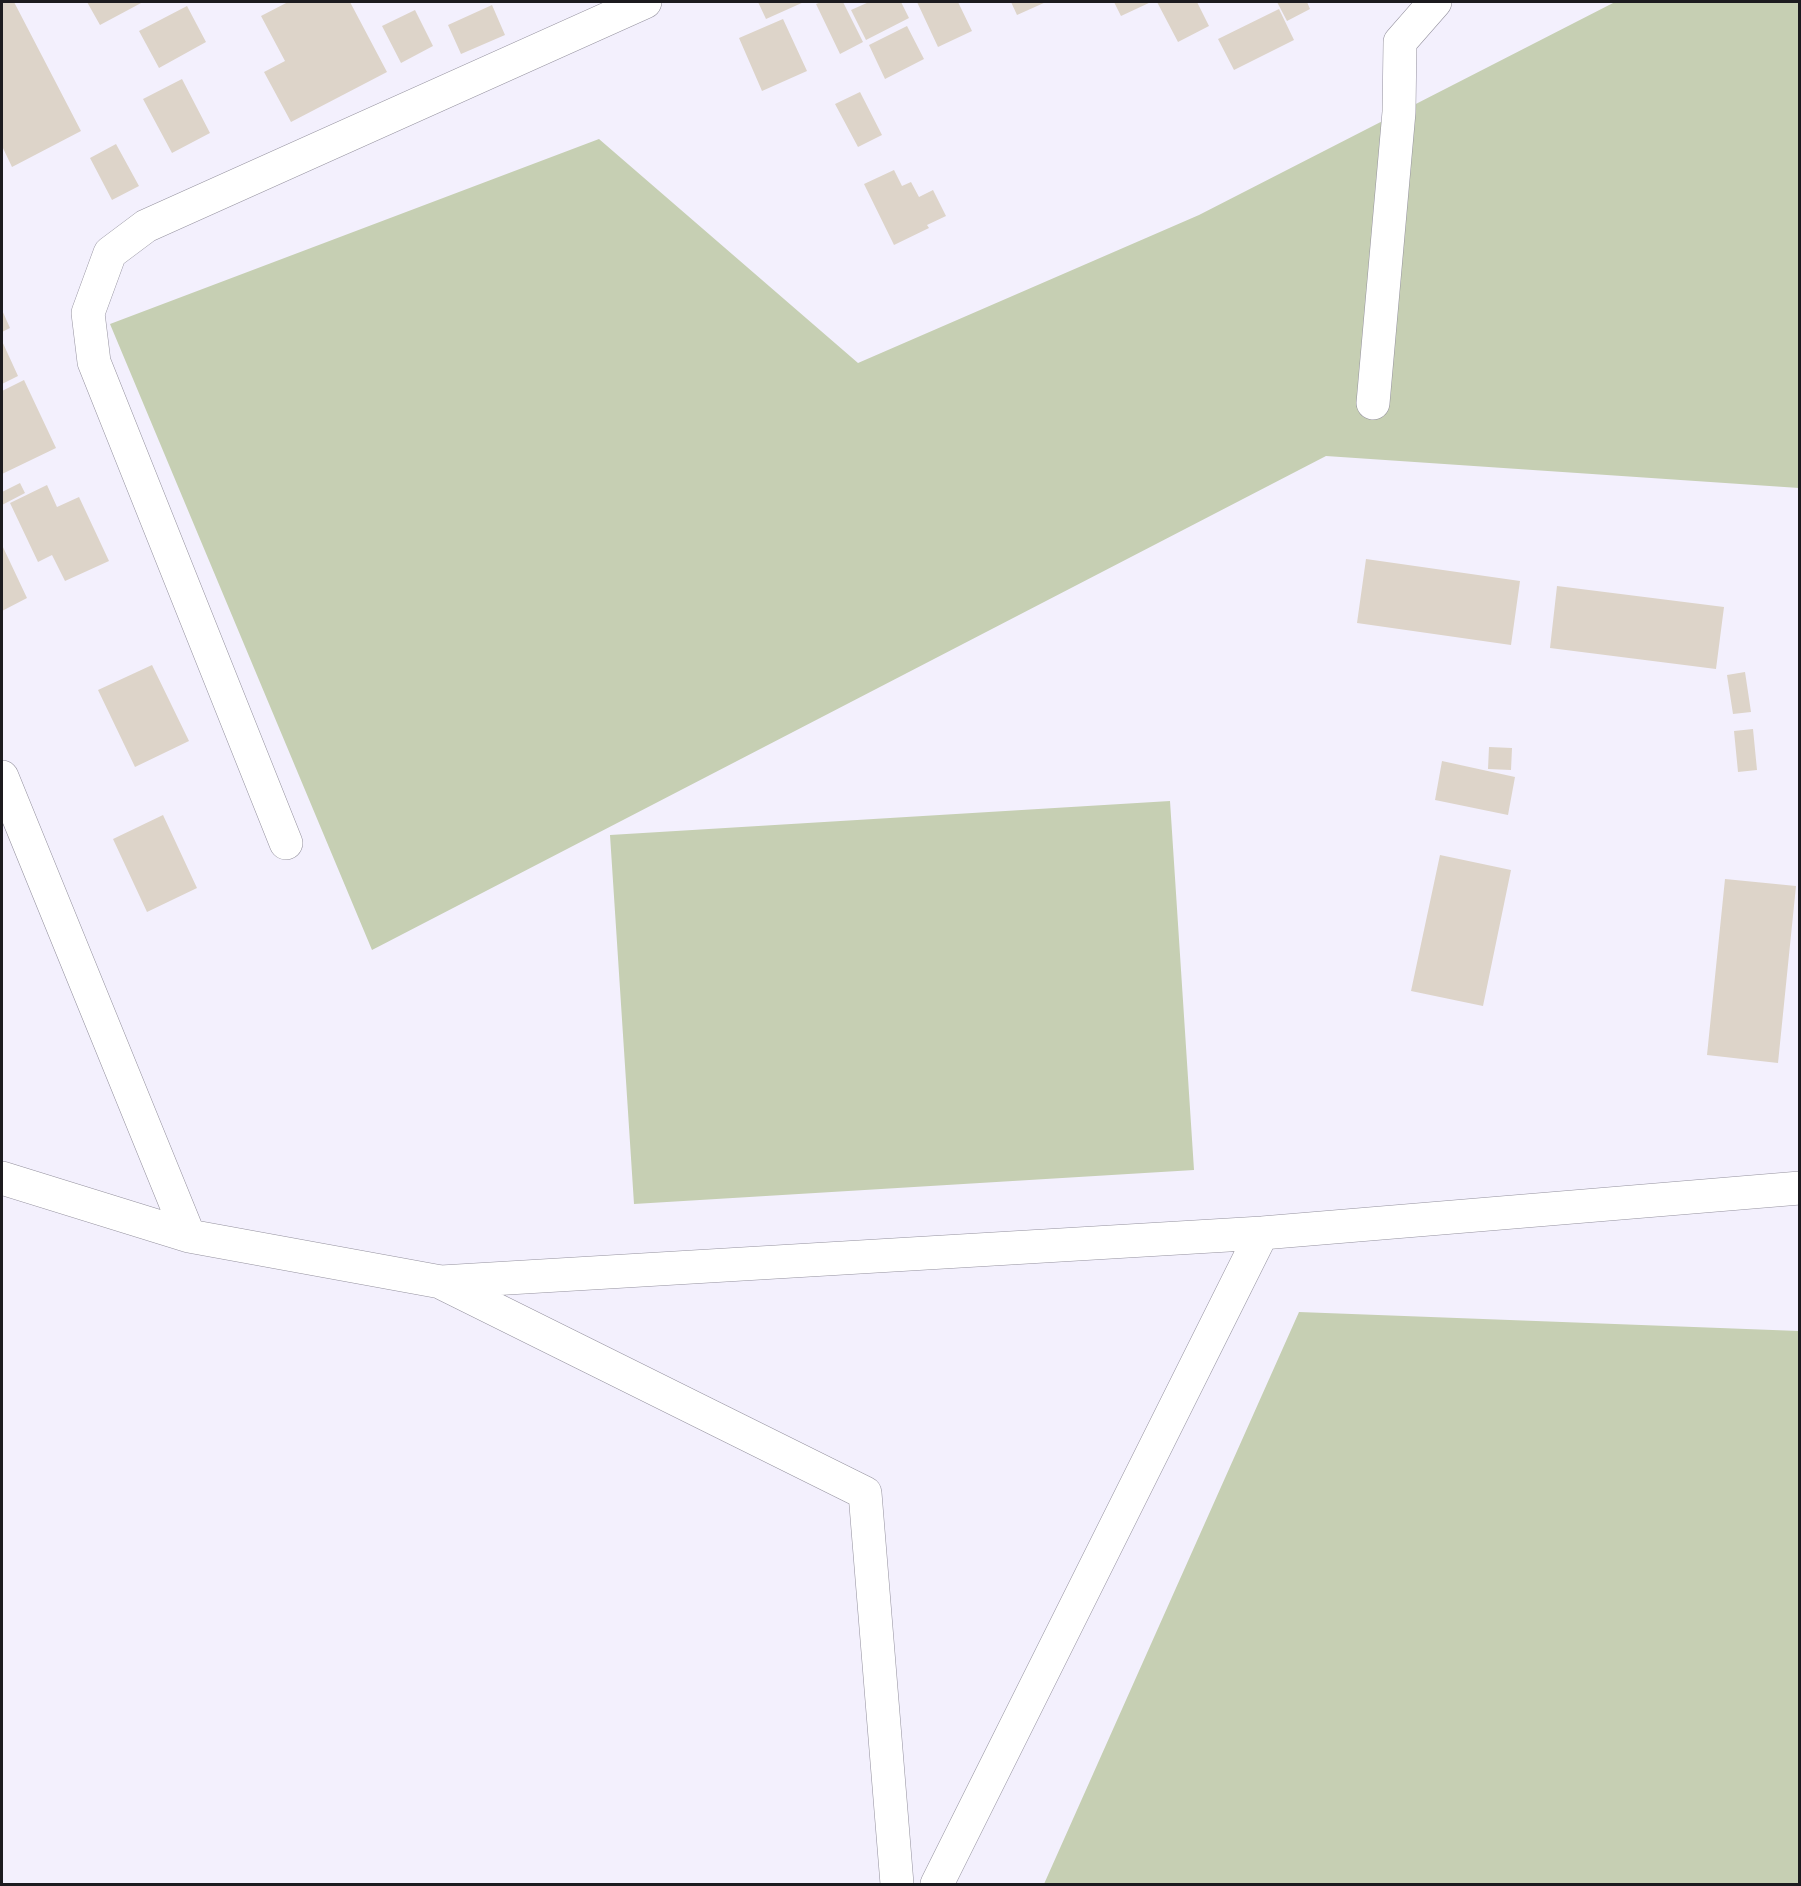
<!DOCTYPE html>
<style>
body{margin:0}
#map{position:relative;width:1801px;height:1886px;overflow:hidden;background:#f3f0fd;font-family:Figtree,sans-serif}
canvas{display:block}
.frame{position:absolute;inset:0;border:3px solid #1c1b1f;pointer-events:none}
</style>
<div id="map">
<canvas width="1801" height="1886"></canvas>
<div class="frame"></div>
</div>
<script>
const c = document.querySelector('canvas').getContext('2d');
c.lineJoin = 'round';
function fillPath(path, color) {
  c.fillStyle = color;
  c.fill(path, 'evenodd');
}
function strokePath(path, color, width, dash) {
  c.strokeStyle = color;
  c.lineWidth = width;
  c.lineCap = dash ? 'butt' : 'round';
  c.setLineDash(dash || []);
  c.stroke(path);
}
fillPath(new Path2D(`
 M1615,2h184v486l-473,-32 -954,494 -262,-626 489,-185 259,224 341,-148z
 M1170,801l24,369 -560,34 -24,-369z
 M1299,1312l500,19v553h-755z`), '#c6cfb3');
fillPath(new Path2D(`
 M2,2h12l67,129 -69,36 -10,-21z
 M87,2h56l-43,23z
 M288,2h62l37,70 -96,50 -27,-50 21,-11 -24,-45z
 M758,2h46l-38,17z
 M821,2h22l20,40 -23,12 -24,-50z
 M869,2h32l8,16 -43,22 -15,-30z
 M917,2h41l14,29 -34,16z
 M1011,2h35l-29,13z
 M1114,2h37l-30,14z
 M1157,2h40l12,24 -31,16z
 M1277,2h30l3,7 -23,12z
 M492,5l13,30 -44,19 -13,-29z
 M187,6l19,36 -47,26 -20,-37z
 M1279,9l15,31 -60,30 -16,-31z
 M415,10l18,36 -32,17 -19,-37z
 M783,19l24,52 -45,20 -23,-53z
 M907,26l17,33 -39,20 -16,-34z
 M182,79l28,54 -38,20 -29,-54z
 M860,92l22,43 -24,12 -23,-43z
 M116,144l23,42 -27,14 -22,-42z
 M894,170l8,16 9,-4 8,15 14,-7 13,26 -19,9 2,3 -35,17 -30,-61z
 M2,310l8,18 -8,4z
 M2,341l16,35 -16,8z
 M24,380l32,68 -54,26v-83z
 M20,483l5,10 -23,12v-13z
 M47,485l10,22 22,-10 30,64 -44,20 -13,-26 -14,7 -28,-59z
 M2,545l25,53 -25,13z
 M1366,559l154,22 -9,64 -154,-22z
 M1557,586l167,21 -8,62 -166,-21z
 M152,665l37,76 -54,26 -37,-77z
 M1745,672l6,40 -18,2 -6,-39z
 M1753,729l4,41 -19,2 -4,-41z
 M1489,747l23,1 -1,22 -23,-1z
 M1442,761l73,16 -7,38 -73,-15z
 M163,815l34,73 -50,24 -34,-73z
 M1440,855l71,15 -28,136 -72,-15z
 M1725,879l71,7 -18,177 -71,-8z`), '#ddd4c9');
const minor = new Path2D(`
 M1373,403l26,-291 1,-70 35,-40
 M2,777l187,459
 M286,843l-192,-481 -6,-49 22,-60 36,-27 499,-224
 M2,1178l187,58 252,46 821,-49 538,-45
 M442,1283l423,210 32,391
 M937,1884l325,-651`);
strokePath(minor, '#94919e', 34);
strokePath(minor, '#fff', 33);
</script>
